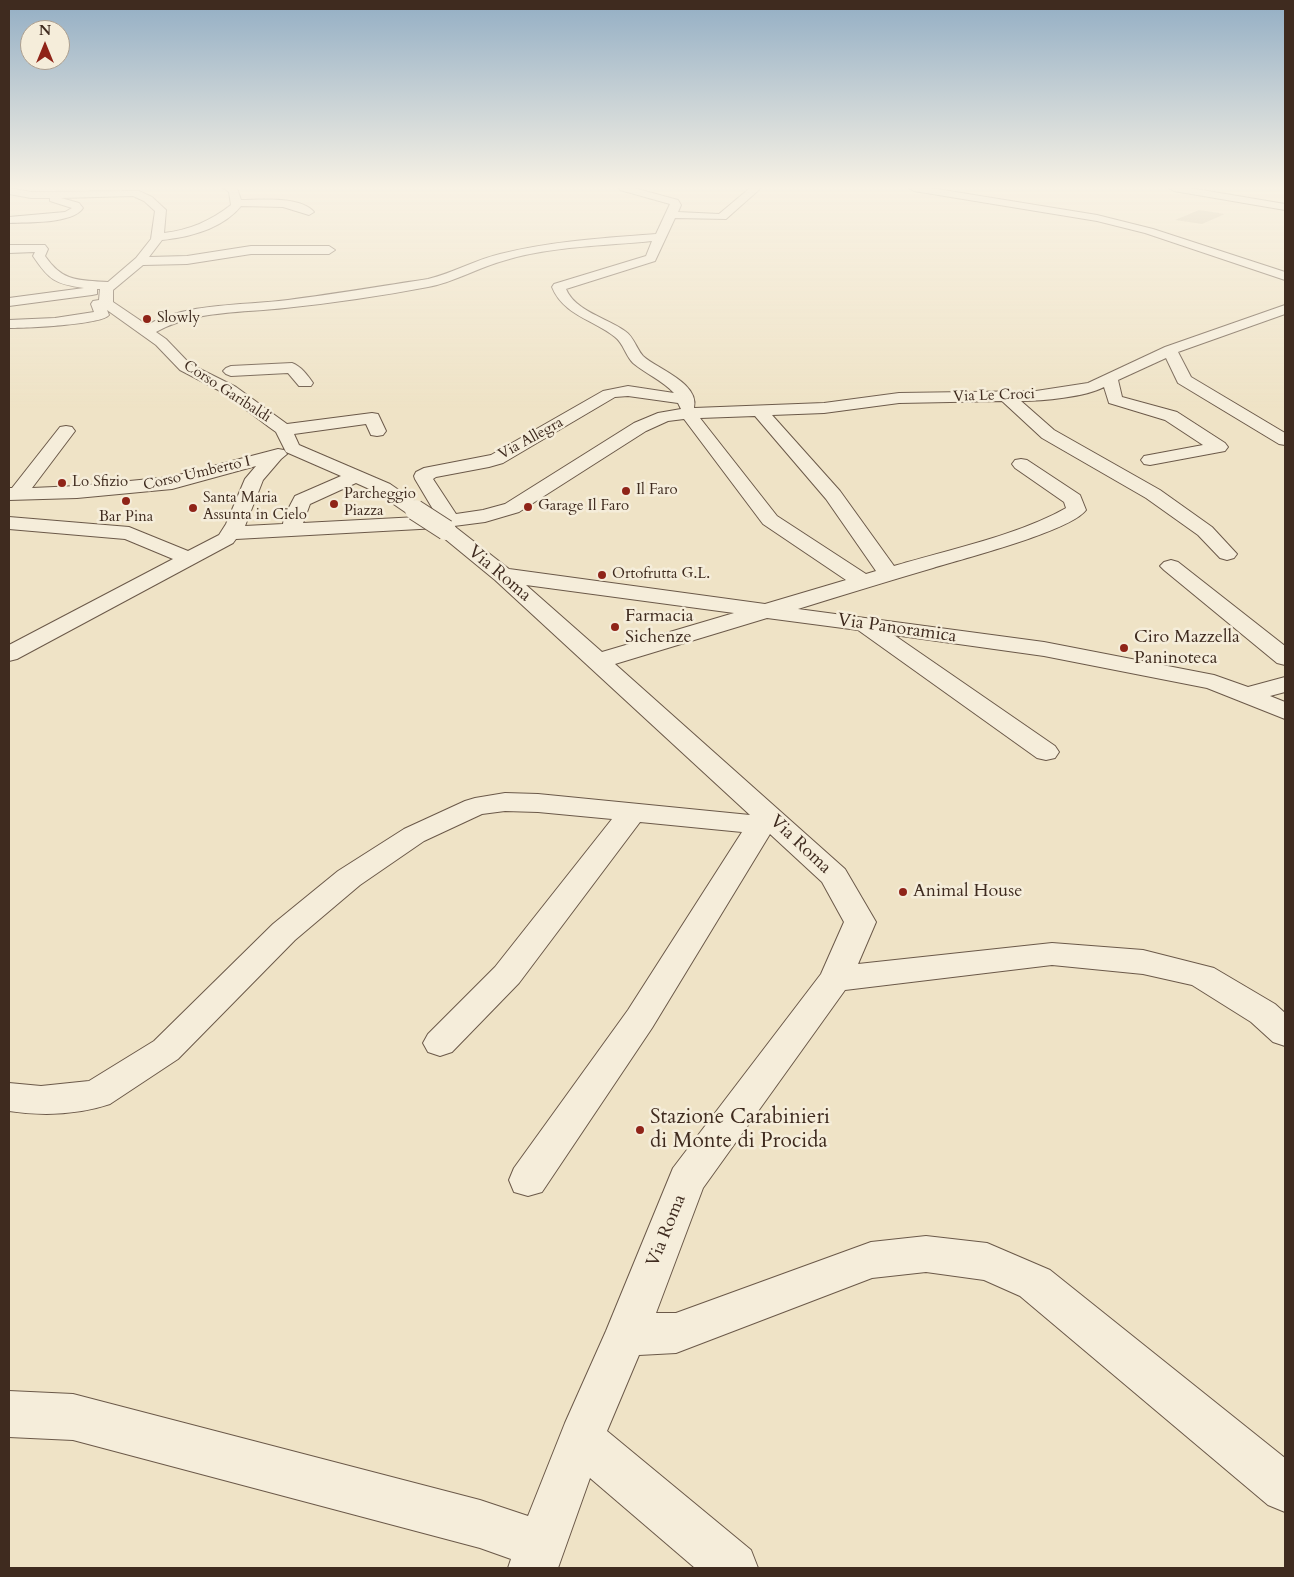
<!DOCTYPE html>
<style>
body{margin:0}
#map{position:relative;width:1294px;height:1577px;overflow:hidden;background:#efe3c6;font-family:Cardo,serif}
canvas{display:block}
.frame{position:absolute;inset:0;border:10px solid #3f2b1f;pointer-events:none}
.north{position:absolute;left:20px;top:20px;width:50px;height:50px;box-sizing:border-box;background:#f5edda;border:1px solid #ac9f8f;border-radius:50%;rotate:0deg;font-size:14px;font-weight:700;line-height:20px;text-align:center;color:#3f2b1f}
.north::after{content:'';display:block;margin:auto;width:18px;height:22px;background:#8f2418;clip-path:polygon(50% 0,100% 100%,50% 72%,0 100%)}
</style>
<div id="map">
<canvas width="1294" height="1577"></canvas>
<div class="frame"></div>
<div class="north">N</div>
</div>
<script>
const c = document.querySelector('canvas').getContext('2d');
c.lineJoin = 'round';
function fillPath(path, color) {
  c.fillStyle = color;
  c.fill(path, 'evenodd');
}
function strokePath(path, color, width, dash) {
  c.strokeStyle = color;
  c.lineWidth = width;
  c.lineCap = dash ? 'butt' : 'round';
  c.setLineDash(dash || []);
  c.stroke(path);
}
function drawText(font, color, halo, rows, align = 'center') {
  c.font = font + ' Cardo,serif';
  c.lineWidth = 5;
  c.setLineDash([]);
  c.textBaseline = 'middle';
  c.strokeStyle = halo;
  c.fillStyle = color;
  for (const [text, x, y, turn = 0] of rows) {
    c.save();
    c.translate(x, y);
    c.rotate((+turn || 0) * Math.PI / 180);
    c.textAlign = isNaN(turn) ? turn : align;
    if (halo) c.strokeText(text, 0, 0);
    c.fillText(text, 0, 0);
    c.restore();
  }
}
fillPath(new Path2D(`
 M1199,210l26,4 -23,10 -27,-4z`), '#d1c4aa');
const minor = new Path2D(`
 M9,188l22,4 108,-1 13,6 14,13 -2,23c26,-3 46,-12 67,-28l-2,-13 -6,-4h14l4,12c20,0 59,-4 73,12l-5,3 -26,-8 -42,-1c-19,23 -51,31 -79,34l-13,17 38,-1 64,-10h78l6,4 -6,4h-78l-64,10 -44,1 -30,25v12l34,23c43,-23 94,-19 141,-25 47,-6 93,-14 140,-21 25,-6 47,-19 72,-25 51,-13 103,-16 156,-20l14,-30 -50,-14 -1,-2h15l44,12 3,5 -3,7 41,2 31,-26h11l-35,31 -51,-1 -20,43 -89,28c9,22 41,29 59,42 9,6 11,17 18,25 14,13 57,27 51,52l130,-5 75,-10 137,-2 52,-8 77,-36 120,-42v9l-107,38 13,25 94,56v12l-6,-1 -101,-61 -12,-25 -48,22 4,17 55,15 48,31 3,4 -3,4 -75,14 -6,-1 -3,-4 3,-4 59,-11 -38,-25 -56,-17 -5,-16c-19,10 -61,14 -83,14l33,29 106,60 52,37 25,27 -3,4 -7,2 -7,-2 -22,-23 -52,-37 -104,-60 -40,-37 -103,2 -75,10 -52,2 68,76 54,75c53,-16 125,-31 172,-58l-2,-6 -49,-34 -3,-4 3,-4 6,-1 6,1 53,35 6,15c-15,21 -124,49 -153,58 -45,13 -90,27 -135,41l246,33 170,33 34,12 37,-10v15l-15,4 15,6v17l-78,-31 -163,-32 -150,-21 161,111 4,6 -4,6 -9,2 -9,-2 -179,-128 -91,-12 -152,46 230,205 31,53 -18,42 194,-21 91,7 71,18 61,36 10,9v33l-12,-4 -22,-20 -59,-37 -49,-11 -91,-9 -207,25 -142,198 -47,125h20l195,-71 55,-6 61,7 63,27 235,188v54l-17,-7 -248,-209 -36,-16 -58,-8 -54,6 -196,75 -37,2 -32,76 144,119 7,18h-63l-105,-90 -32,90h-50l3,-9 -31,-11 -407,-108 -64,-3v-46l64,3 407,106 48,16 37,-93 41,-92 67,-163 148,-194 23,-52 -22,-40 -52,-48 -118,194 -110,164 -14,4 -14,-4 -5,-12 5,-12 114,-158 114,-178 -102,-10 -121,161 -67,69 -12,4 -12,-4 -5,-9 5,-9 67,-67 117,-148 -74,-7 -33,-1 -23,3 -58,27 -64,44 -65,55 -117,119 -68,45c-33,11 -68,12 -101,7v-28l32,3 48,-5 65,-40 119,-117 65,-53 66,-42 61,-28 10,-3 30,-5 33,1 212,21 -255,-235 -56,-46 -3,-4 2,-2 -202,11 -3,4 -216,116 -8,2v-16l164,-86 -48,-20 -116,-10v-12l120,10 59,24 31,-16 7,-11 19,-45 11,-13 -84,23 -95,9 -68,2v-12h3l48,-61 6,-1 6,1 3,4 -43,57 45,-2 94,-9 107,-28 6,1 3,4 -6,5 -18,21 -18,46 38,-2 1,-7 11,-21 46,-20 -55,-24 -10,-20 -7,-5 -45,-34 -44,-23 -24,-25 -49,-35 2,5c-8,10 -84,13 -100,13v-8l46,-2 39,-6 -3,-8 2,-3 6,-1 1,-11h-3v5l-5,1 -83,11v-8l75,-10c-29,-4 -35,-8 -51,-32l2,-4 -26,1v-8h36l3,4 -3,7c18,26 33,24 63,26l28,-24 15,-19 4,-28 -11,-10 -11,-5 -72,2 18,5 4,5c-10,16 -56,14 -74,15v-6l56,-5 7,-4 -22,-7v-3h-19l-22,-4zM652,241l-6,15 -92,28 -2,3c11,28 42,33 63,50 9,7 10,18 18,26 13,11 29,17 41,30l-46,-7 -25,5 -112,64 -67,13 -8,4 -2,4 1,3 22,37 -134,7 7,-19 46,-21 20,9 32,22 7,2 7,-2 3,-4 -3,-4 -32,-22 -91,-39 -5,-11 72,-10 5,11 6,1 6,-1 3,-4 -8,-17 -6,-1 -85,11 -51,-37 -46,-23 -24,-25 -10,-7c39,-22 86,-19 129,-24 47,-5 96,-12 143,-21 27,-5 51,-20 78,-27 47,-14 98,-14 146,-19zM628,396l50,7 3,6 -23,4 -24,10 -129,81 -22,6 -27,4 -23,-35 3,-2 53,-10 14,-4 112,-66zM755,416l71,83 50,72 -10,3 -89,-58 -77,-98zM684,419l79,105 83,56 -81,24 -256,-35 -55,-43 31,-4 34,-10 127,-81 22,-10zM526,585l208,28 -132,39z
 M909,188h22l166,27 56,14 132,43v8l-140,-47 -48,-12 -183,-30z
 M1169,188h21l95,16v6l-111,-19z
 M292,363c9,3 16,13 21,20l-2,3h-12l-11,-13 -57,3 -5,-2 -3,-3 3,-3 5,-2z
 M1171,560l7,2 107,84v19l-8,-2 -113,-93 -4,-4 4,-4z`);
strokePath(minor, '#6b5949', 2);
fillPath(minor, '#f5edda');
const minorBridge = new Path2D(`
 M415,510l31,20`);
strokePath(minorBridge, '#6b5949', 22, []);
strokePath(minorBridge, '#f5edda', 20);
const sky = c.createLinearGradient(0, 0, 0, 408);
sky.addColorStop(0, '#93aec4');
sky.addColorStop(0.46, '#f8f2e5');
sky.addColorStop(1, '#f8f2e500');
c.fillStyle = sky;
c.fillRect(0, 0, 1294, 408);
for (const [x, y, r, color] of [
 [147,319,5,"#8f2418"],
 [62,483,5,"#8f2418"],
 [626,491,5,"#8f2418"],
 [126,501,5,"#8f2418"],
 [334,504,5,"#8f2418"],
 [528,507,5,"#8f2418"],
 [193,508,5,"#8f2418"],
 [602,575,5,"#8f2418"],
 [615,627,5,"#8f2418"],
 [1124,648,5,"#8f2418"],
 [903,892,5,"#8f2418"],
 [640,1130,5,"#8f2418"]
]) {
  const dot = new Path2D();
  dot.arc(x, y, r, 0, 2 * Math.PI);
  c.fillStyle = color;
  c.fill(dot);
  strokePath(dot, '#f5edda', 2);
}
drawText('15px', '#3f2b1f', '#f5edda', [
 ["Slowly",157,319],
 ["Lo Sfizio",72,483],
 ["Il Faro",636,491],
 ["Parcheggio",344,495],
 ["Piazza",344,512],
 ["Santa Maria",203,499],
 ["Assunta in Cielo",203,516],
 ["Garage Il Faro",538,507],
 ["Bar Pina",126,518,"center"],
 ["Ortofrutta G.L.",612,575]
], 'left');
drawText('15px', '#3f2b1f', '#f5edda', [
 ["Corso Garibaldi",227,392,33],
 ["Via Le Croci",994,396,-2],
 ["Via Allegra",531,439,-29],
 ["Corso Umberto I",197,474,-13]
]);
drawText('18px', '#3f2b1f', '#f5edda', [
 ["Via Roma",499,574,40],
 ["Via Panoramica",897,629,8],
 ["Via Roma",800,845,43],
 ["Via Roma",667,1231,-68]
]);
drawText('18px', '#3f2b1f', '#f5edda', [
 ["Farmacia",625,617],
 ["Sichenze",625,638],
 ["Ciro Mazzella",1134,638],
 ["Paninoteca",1134,659],
 ["Animal House",913,892]
], 'left');
drawText('21px', '#3f2b1f', '#f5edda', [
 ["Stazione Carabinieri",650,1118],
 ["di Monte di Procida",650,1142]
], 'left');
</script>
